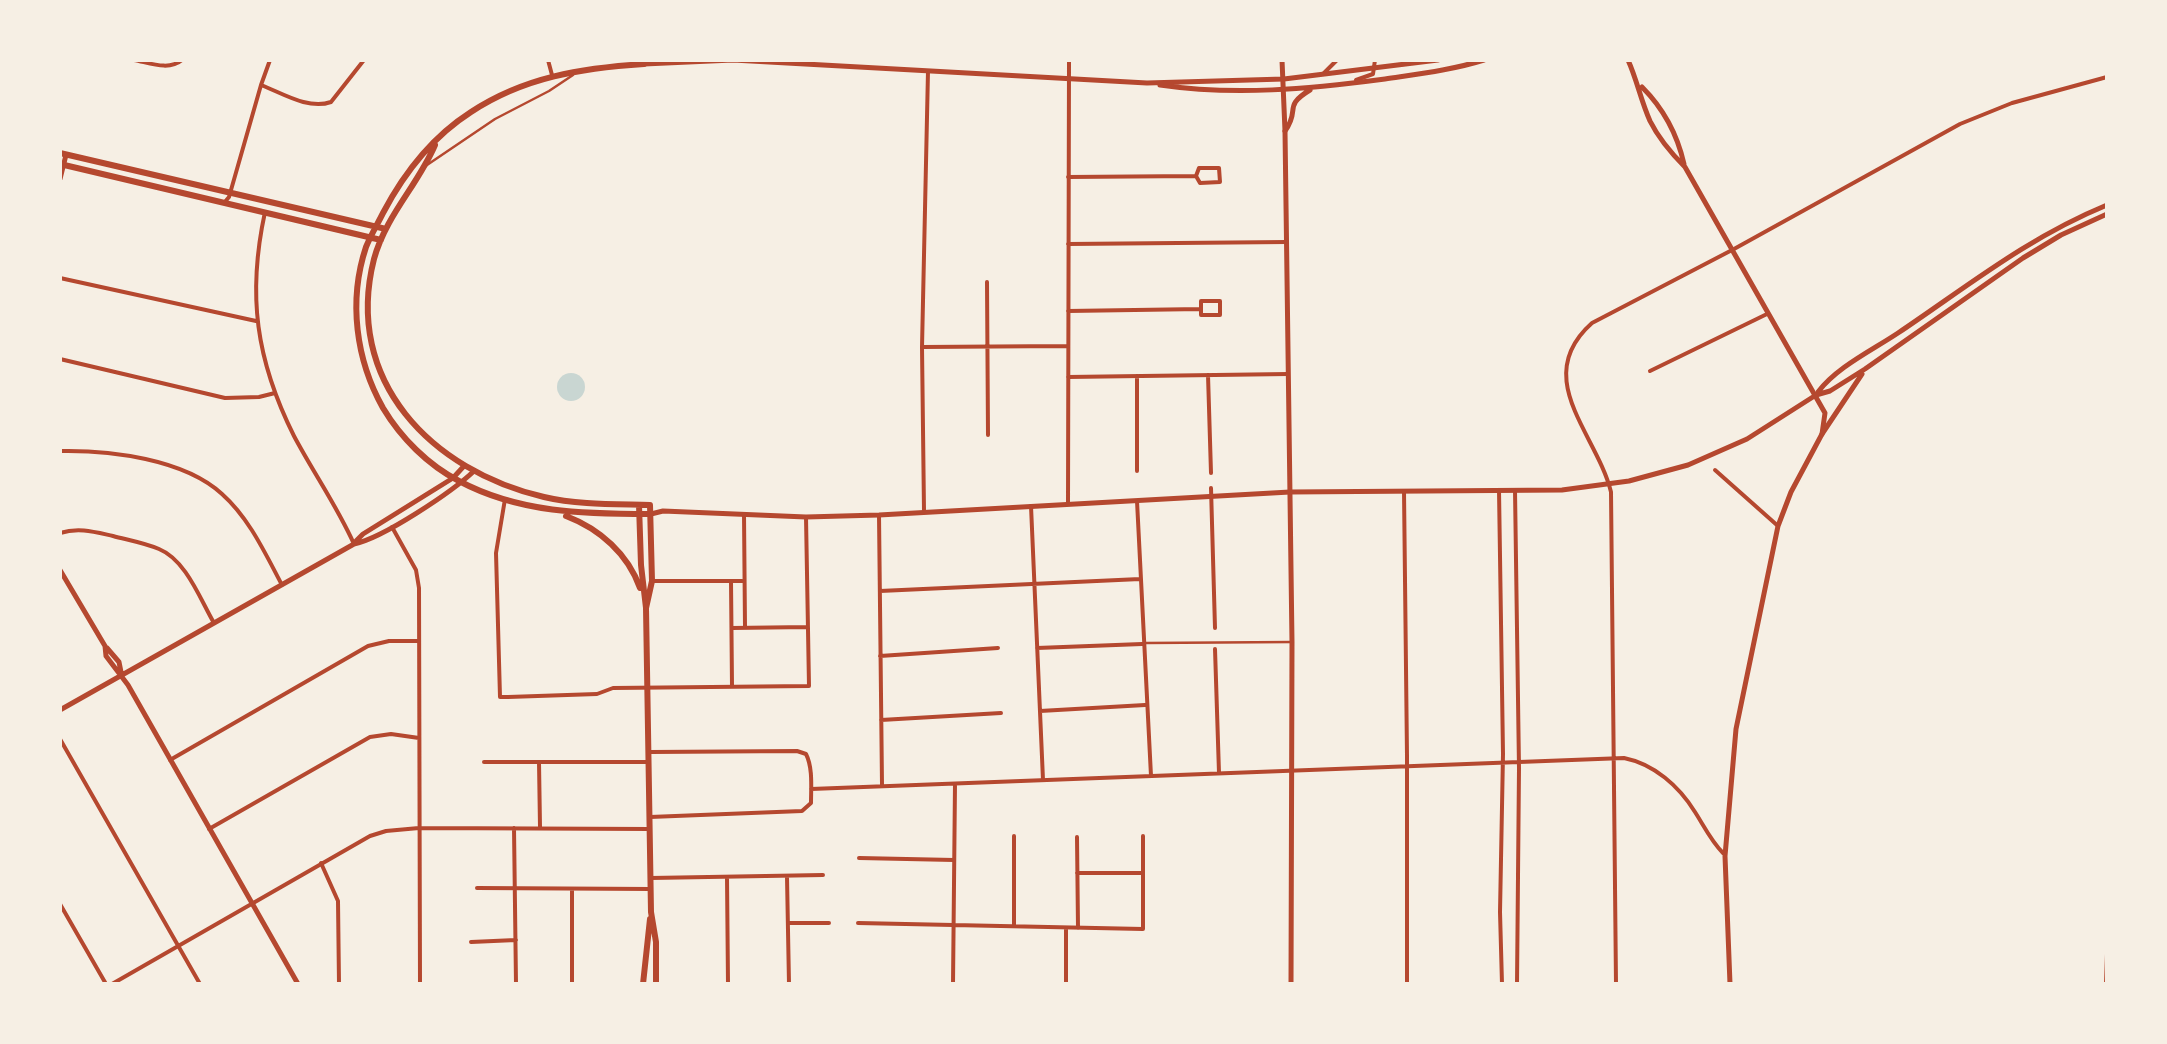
<!DOCTYPE html>
<style>
body{margin:0}
#map{position:relative;width:2167px;height:1044px;overflow:hidden;background:#f6efe4;font-family:Arial,sans-serif}
canvas{display:block}
.frame{position:absolute;inset:0;border:62px solid #f6efe4;pointer-events:none}
</style>
<div id="map">
<canvas width="2167" height="1044"></canvas>
<div class="frame"></div>
</div>
<script>
const c = document.querySelector('canvas').getContext('2d');
c.lineJoin = 'round';
function fillPath(path, color) {
  c.fillStyle = color;
  c.fill(path, 'evenodd');
}
function strokePath(path, color, width, dash) {
  c.strokeStyle = color;
  c.lineWidth = width;
  c.lineCap = dash ? 'butt' : 'round';
  c.setLineDash(dash || []);
  c.stroke(path);
}
fillPath(new Path2D(`
 M557 387a14 14 0 1 1 28 0a14 14 0 1 1-28 0Z`), '#c9d6d2');
strokePath(new Path2D(`
 M427,165l68,-46 54,-28 24,-16`), '#b5482f', 2.5);
strokePath(new Path2D(`
 M1146,643l146,-1`), '#b5482f', 2.5);
strokePath(new Path2D(`
 M134,60c16,3 35,11 48,0
 M548,60l4,15
 M1323,74l14,-14
 M1356,80l17,-6 2,-14
 M261,85c21,8 47,25 70,17l33,-42
 M1068,177l128,-1 3,-8h20l1,14 -20,1 -4,-7
 M224,203l5,-6 32,-112 9,-25
 M265,212c-18,83 -9,148 29,224 19,36 43,70 60,108
 M1068,244l219,-2
 M60,278l196,43
 M987,282l1,153
 M1068,311l133,-2v6h19v-14h-19v8
 M922,347l145,-1
 M60,359l165,39 34,-1 16,-4
 M1650,371l117,-57
 M1208,375l3,98
 M1137,376v95
 M1068,377l220,-3
 M60,451c50,-1 124,8 162,43 27,24 43,59 60,91
 M1715,470l63,56
 M1211,488l4,140
 M1499,490l4,264 -3,158 2,72
 M1515,490l4,278 -2,216
 M1404,491l3,265v228
 M505,499l-9,54 4,144h8l89,-3 16,-6 196,-2 -3,-169
 M1137,501l14,275
 M1068,504l1,-444
 M1031,506l12,274
 M924,511l-2,-164 6,-276
 M744,514l1,113
 M879,515l3,270
 M392,527l24,43 3,18 1,396
 M60,533c19,-6 35,-1 53,3 15,4 32,7 46,13 27,11 41,50 55,74
 M652,581h90
 M731,581l1,105
 M880,591l260,-12
 M732,628l76,-1
 M1037,648l105,-4
 M1215,649l4,124
 M880,656l118,-8
 M1040,711l105,-6
 M881,720l120,-7
 M60,739l140,245
 M170,760l198,-114 21,-5h30
 M484,762h165
 M539,762l1,65
 M811,789l813,-31c30,6 55,28 71,54 9,14 16,29 28,41
 M650,817l152,-6 9,-8c0,-16 2,-35 -5,-49l-9,-3 -146,1
 M514,828l2,156
 M209,829l161,-92 21,-3 28,4
 M1014,836v90
 M1077,837l1,91
 M859,858l95,2
 M321,863l17,38 1,83
 M1077,873h66
 M727,877l1,107
 M787,877l2,107
 M651,878l172,-3
 M477,888l174,1
 M572,890v94
 M60,904l46,80
 M789,923h40
 M858,923l285,6v-93
 M471,942l45,-2
 M112,984l258,-148 16,-5 33,-3 231,1
 M953,984l2,-200
 M1066,984v-55
 M1616,984l-5,-492c-14,-58 -81,-114 -19,-169l142,-74 226,-125 52,-21 95,-26
 M2106,984l1,-30`), '#b5482f', 4);
strokePath(new Path2D(`
 M1282,60l3,71 7,511 -1,342
 M1628,60c9,20 13,41 22,61 9,18 21,32 35,46l140,246 -3,21 -31,58 -13,34 -42,203 -11,127 5,128
 M1642,87c22,22 35,46 42,77
 M60,179l6,-24
 M356,541l7,-7 90,-56 11,-12
 M60,570l45,76 1,10 22,29 170,299
 M107,648l12,14 2,10
 M60,710l294,-166c29,-6 98,-52 120,-73`), '#b5482f', 5);
strokePath(new Path2D(`
 M644,64l89,-4 414,23 137,-4 154,-19
 M1160,85c75,11 149,4 225,-6 33,-5 67,-9 99,-19
 M1285,131c16,-22 -3,-24 25,-41
 M1818,392c19,-25 53,-41 80,-59 70,-47 129,-95 209,-128
 M1822,434l40,-60
 M651,514l12,-3 143,6 73,-2 411,-23 272,-2 67,-9 59,-16 59,-26 69,-44 14,-4 35,-22 158,-111 38,-23 46,-21`), '#b5482f', 5);
strokePath(new Path2D(`
 M644,60v4c-62,4 -120,13 -173,48 -39,25 -67,61 -88,101 -6,12 -12,22 -17,34 -18,54 -10,113 17,161 18,30 45,57 76,73 60,32 125,33 191,33
 M435,145c-17,40 -49,70 -61,114 -31,122 58,212 170,238 34,8 71,7 106,8l2,76 -6,27
 M60,153l326,76
 M60,164l321,76
 M639,505l2,60 5,43 5,304 5,30v42
 M566,516c34,13 62,38 74,72
 M643,984l7,-65`), '#b5482f', 6);
</script>
